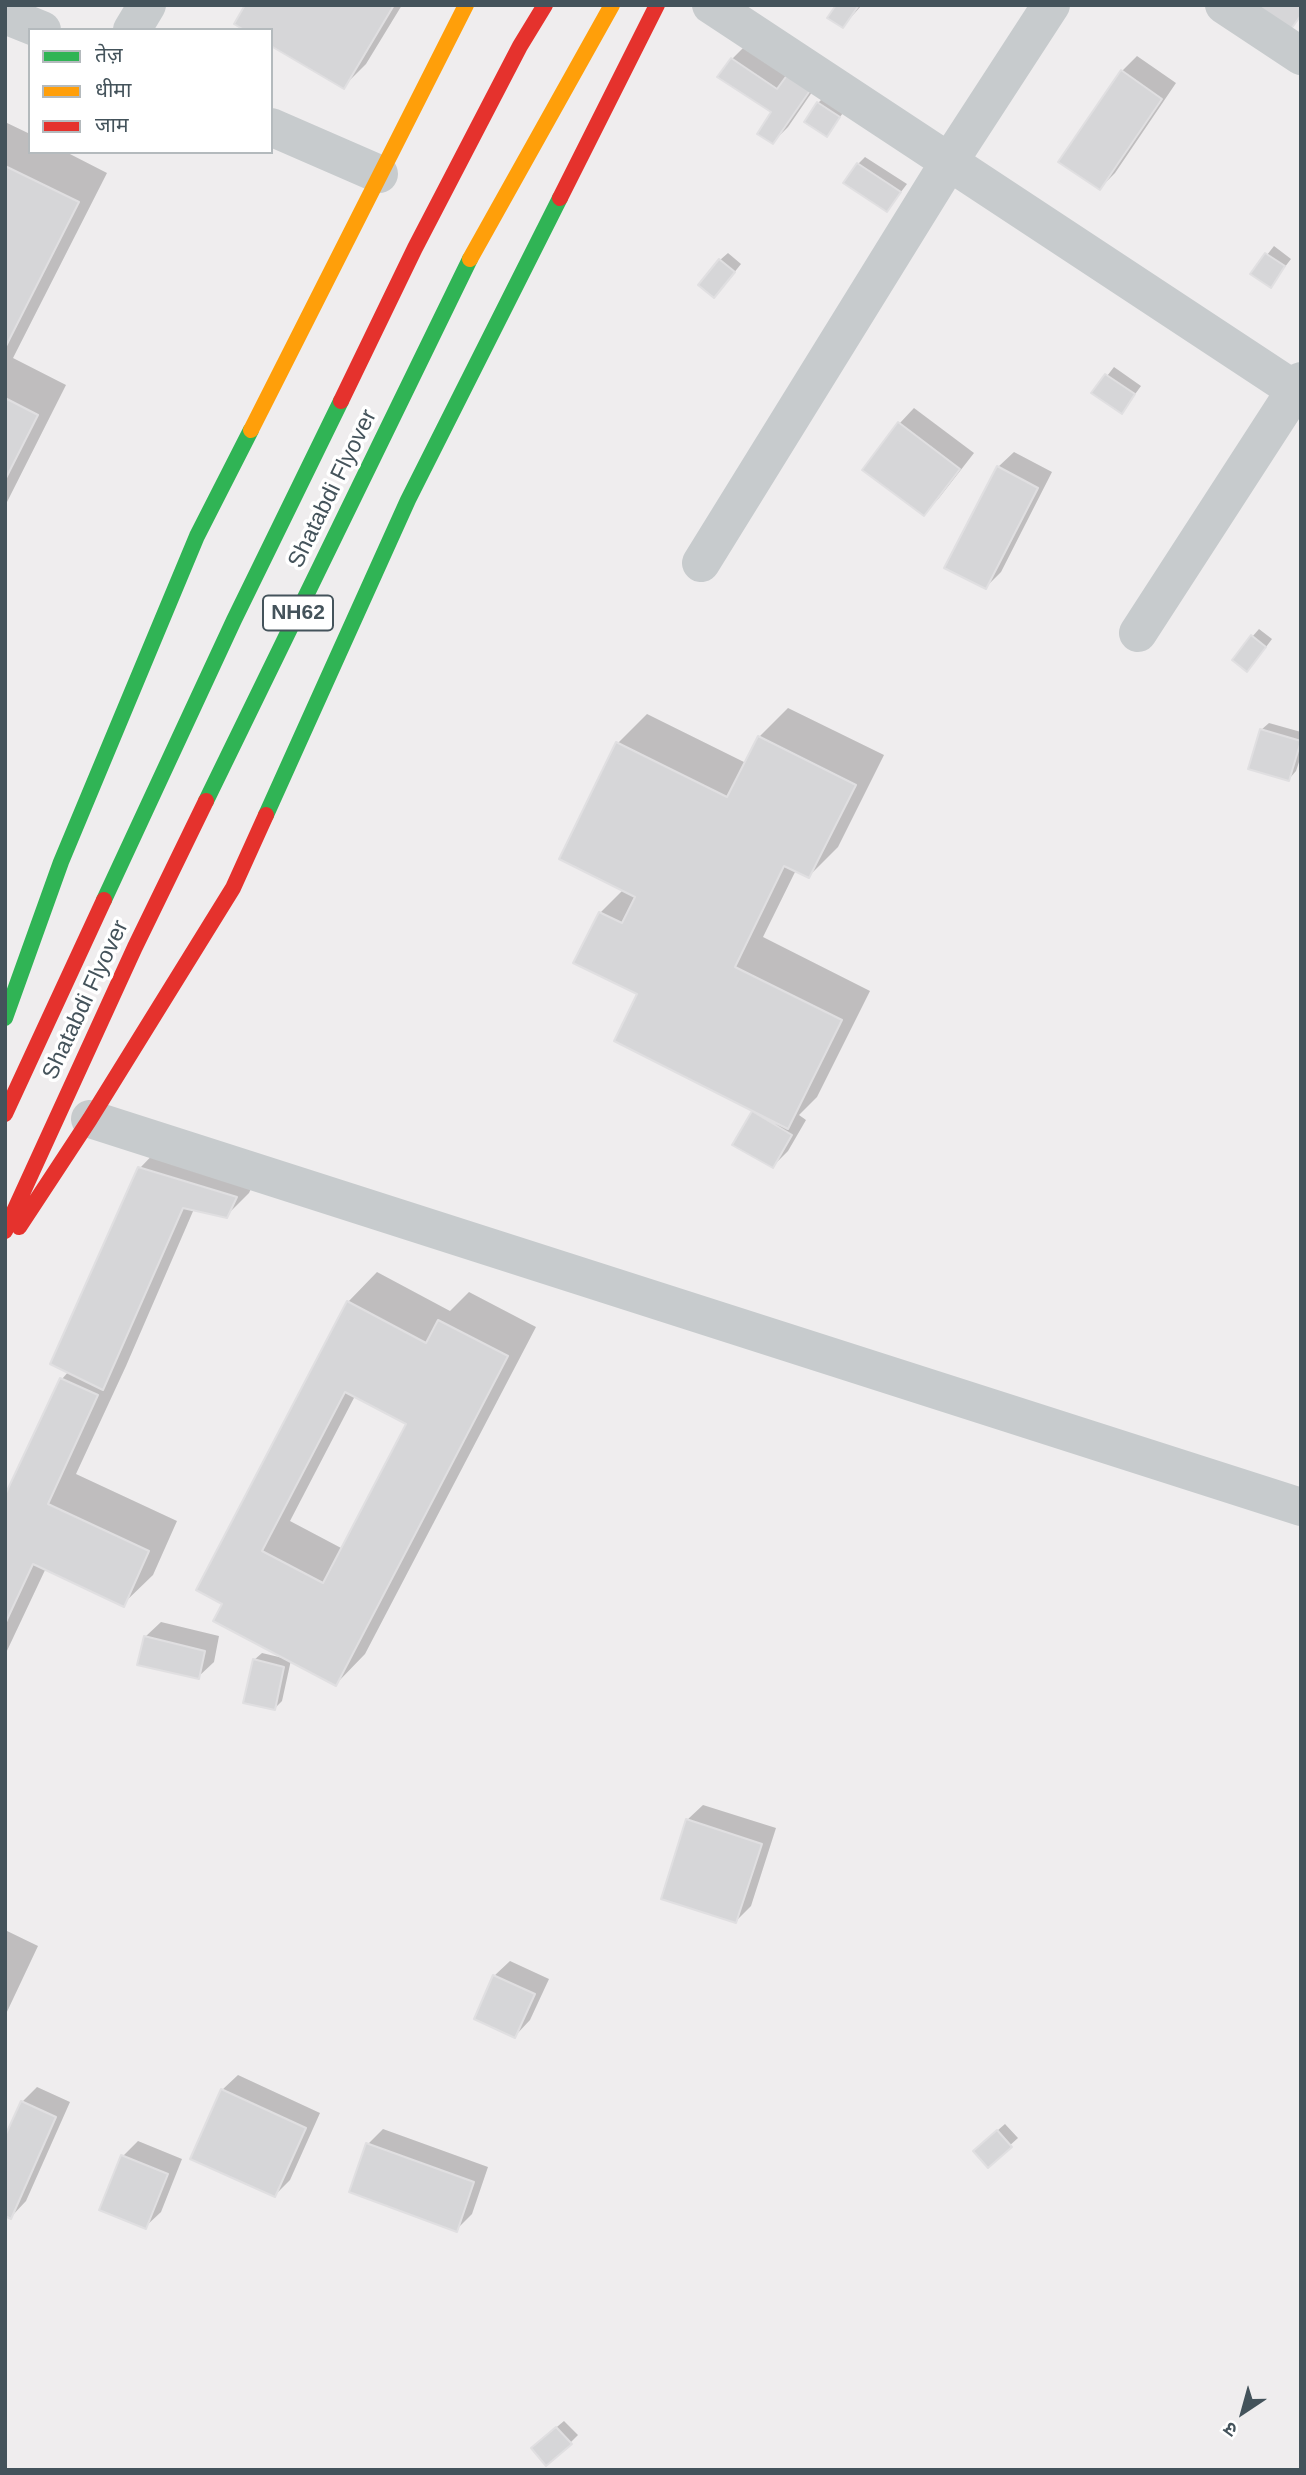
<!DOCTYPE html>
<meta charset="utf-8">
<style>
body{margin:0}
#map{position:relative;width:1306px;height:2475px;overflow:hidden;background:#efedee;font-family:Helvetica,"Noto Sans Devanagari",sans-serif}
canvas{display:block}
.frame{position:absolute;inset:0;border:7px solid #44535b;pointer-events:none}
.legend{position:absolute;left:28px;top:28px;width:245px;height:126px;box-sizing:border-box;background:#fff;border:2px solid #b4babd;margin:0;padding:9px 12px;list-style:none;font-size:21px;color:#44535b}
.legend li{display:flex;align-items:center;gap:14px;height:35px}
.legend b{width:35px;border:2px solid #b4babd}
.north{position:absolute;left:1208px;top:2377px;width:70px;height:70px;-webkit-text-stroke:5px #fff;paint-order:stroke;rotate:216deg;font-size:19px;font-weight:700;line-height:28px;text-align:center;color:#44535b}
.north::after{content:'';display:block;margin:auto;width:24px;height:32px;background:#44535b;clip-path:polygon(50% 0,100% 100%,50% 72%,0 100%)}
</style>
<div id="map">
<canvas width="1306" height="2475"></canvas>
<div class="frame"></div>
<ul class="legend">
<li><b style="height:9px;background:#30b455"></b>तेज़</li>
<li><b style="height:9px;background:#ff9f0a"></b>धीमा</li>
<li><b style="height:9px;background:#e5322d"></b>जाम</li>
</ul>
<div class="north">उ</div>
</div>
<script>
const c = document.querySelector('canvas').getContext('2d');
c.lineJoin = 'round';
function fillPath(path, color) {
  c.fillStyle = color;
  c.fill(path, 'evenodd');
}
function strokePath(path, color, width, dash) {
  c.strokeStyle = color;
  c.lineWidth = width;
  c.lineCap = dash ? 'butt' : 'round';
  c.setLineDash(dash || []);
  c.stroke(path);
}
function drawText(font, color, halo, rows, align = 'center') {
  c.font = font + ' Helvetica,sans-serif';
  c.lineWidth = 7;
  c.setLineDash([]);
  c.textBaseline = 'middle';
  c.strokeStyle = halo;
  c.fillStyle = color;
  for (const [text, x, y, turn = 0] of rows) {
    c.save();
    c.translate(x, y);
    c.rotate((+turn || 0) * Math.PI / 180);
    c.textAlign = isNaN(turn) ? turn : align;
    if (halo) c.strokeText(text, 0, 0);
    c.fillText(text, 0, 0);
    c.restore();
  }
}
fillPath(new Path2D(`
 M247,5h155l-36,59 -23,23 -72,-57z
 M838,5h24l-19,21z
 M747,44l83,22 -42,61 -15,15 1,-30 -42,-53z
 M1137,56l39,27 -61,90 -15,15 22,-117z
 M825,96l21,13 -19,25 -9,-31z
 M5,122l25,12v18h36l41,21 -94,185 53,27 -61,121z
 M865,157l42,27 -20,26 -29,-46z
 M1274,246l17,13 -20,26 -18,-12z
 M728,253l13,11 -20,25 -1,-29z
 M1114,367l27,19 -19,26 -28,-19z
 M914,408l60,45 -35,45 -15,16 -25,-90z
 M1014,452l38,20 -51,100 -15,15 12,-120z
 M1259,629l13,10 -18,24 -2,-26z
 M788,708l96,47 -46,92 -29,29 -13,-6 -33,67 107,54 -53,106 -18,18 7,5 -18,31 -15,15 -20,-54 2,-2 -116,-116 -39,-81 24,-24 -6,-146 29,-29 99,49 13,-26z
 M1269,723l32,9v24l-5,15 -7,8 -28,-49z
 M162,1145l96,29 -9,19 -23,23 -32,-7 -68,157 -50,108 101,47 -24,54 -30,29 -77,-36 -41,87v-156l57,-120 7,-8 71,-203z
 M377,1272l73,39 19,-19 67,35 -171,327 -29,30 -45,-24 -9,41 -7,7 -21,-48 8,-7 21,5 -59,-55 -26,-14 150,-287zM355,1396l53,27 -65,126 -53,-28z
 M161,1622l58,14 -5,26 -16,15 -53,-40z
 M703,1805l73,23 -25,78 -15,15 -49,-101z
 M5,1930l33,16 -33,70z
 M510,1961l39,18 -19,41 -15,16 -21,-60z
 M238,2075l82,38 -30,67 -15,15 -53,-105z
 M37,2087l33,15 -44,99 -15,16 11,-115z
 M1005,2124l13,14 -30,27 -6,-21z
 M383,2129l105,38 -16,47 -16,16 -88,-86z
 M138,2141l44,18 -21,53 -16,15 -22,-71z
 M564,2421l14,14 -8,8 -30,-2z`), '#0003');
const building = new Path2D(`
 M245,5h149l-50,84 -73,-43v-16h-27l-10,-6z
 M836,5h23l-16,23 -16,-10z
 M1249,5h52v10l-12,17z
 M731,58l46,31 16,-22 23,15 -43,62 -16,-10 14,-22 -54,-35z
 M1121,70l41,29 -62,91 -42,-28z
 M817,102l23,15 -13,20 -23,-15z
 M857,163l44,29 -14,20 -44,-29z
 M5,166l74,36 -74,146z
 M1265,253l20,13 -14,22 -21,-14z
 M719,259l16,13 -21,26 -16,-13z
 M1105,374l30,20 -13,20 -31,-21z
 M5,398l33,17 -33,65z
 M898,422l62,47 -36,47 -62,-46z
 M997,466l41,22 -52,101 -42,-21z
 M1251,635l15,12 -19,25 -15,-12z
 M1260,729l41,12 -12,40 -41,-12z
 M758,736l98,49 -47,93 -25,-12 -49,101 107,53 -54,109 -174,-88 23,-47 -64,-31 26,-51 23,11 13,-26 -76,-38 57,-117 111,55z
 M752,1111l40,24 -19,33 -41,-23z
 M138,1167l99,30 -10,21 -44,-10 -80,182 -53,-26z
 M347,1301l79,42 12,-23 70,36 -172,330 -123,-65 9,-17 -26,-14zM345,1392l61,32 -83,159 -61,-32z
 M60,1378l38,17 -50,109 101,47 -25,56 -91,-43 -28,60v-129z
 M144,1636l61,15 -6,28 -62,-14z
 M253,1659l31,8 -9,43 -32,-7z
 M686,1819l76,25 -26,79 -75,-24z
 M493,1975l42,19 -20,44 -41,-19z
 M221,2089l85,39 -31,69 -85,-38z
 M21,2101l35,16 -45,102 -6,-3v-80z
 M997,2130l15,17 -24,21 -15,-17z
 M366,2143l108,39 -17,50 -108,-40z
 M121,2155l47,19 -22,55 -47,-19z
 M556,2427l16,17 -26,22 -15,-18z`);
fillPath(building, '#d6d6d8');
strokePath(building, '#e0dfe1', 2);
strokePath(new Path2D(`
 M711,5l590,389
 M1224,5l77,51
 M5,15l37,15
 M132,30l15,-25
 M271,127l108,47
 M701,563l248,-401 102,-157
 M1138,633l163,-252
 M90,1119l1211,388`), '#c7cbcd', 38);
strokePath(new Path2D(`
 M206,801l264,-542
 M266,815l142,-315 152,-302
 M104,900l130,-280 107,-219
 M5,1018l56,-156 136,-326 54,-106`), '#30b455', 16);
strokePath(new Path2D(`
 M470,259l142,-254
 M251,430l215,-425`), '#ff9f0a', 16);
strokePath(new Path2D(`
 M560,198l97,-193
 M341,401l74,-153 105,-202 25,-41
 M5,1114l99,-214
 M19,1227l71,-108 143,-231 33,-73
 M5,1231l130,-284 71,-146`), '#e5322d', 16);
for (const [x, y, w] of [
 [298,613,70]
]) {
  const box = new Path2D();
  box.roundRect(x - w / 2, y - 17.5, w, 35, 5);
  c.fillStyle = '#fff';
  c.fill(box);
  strokePath(box, '#44535b', 2);
}
drawText('bold 21px', '#44535b', null, [
 ["NH62",298,613]
]);
drawText('23px', '#44535b', '#fff', [
 ["Shatabdi Flyover",333,489,-64],
 ["Shatabdi Flyover",86,1000,-65]
]);
</script>
